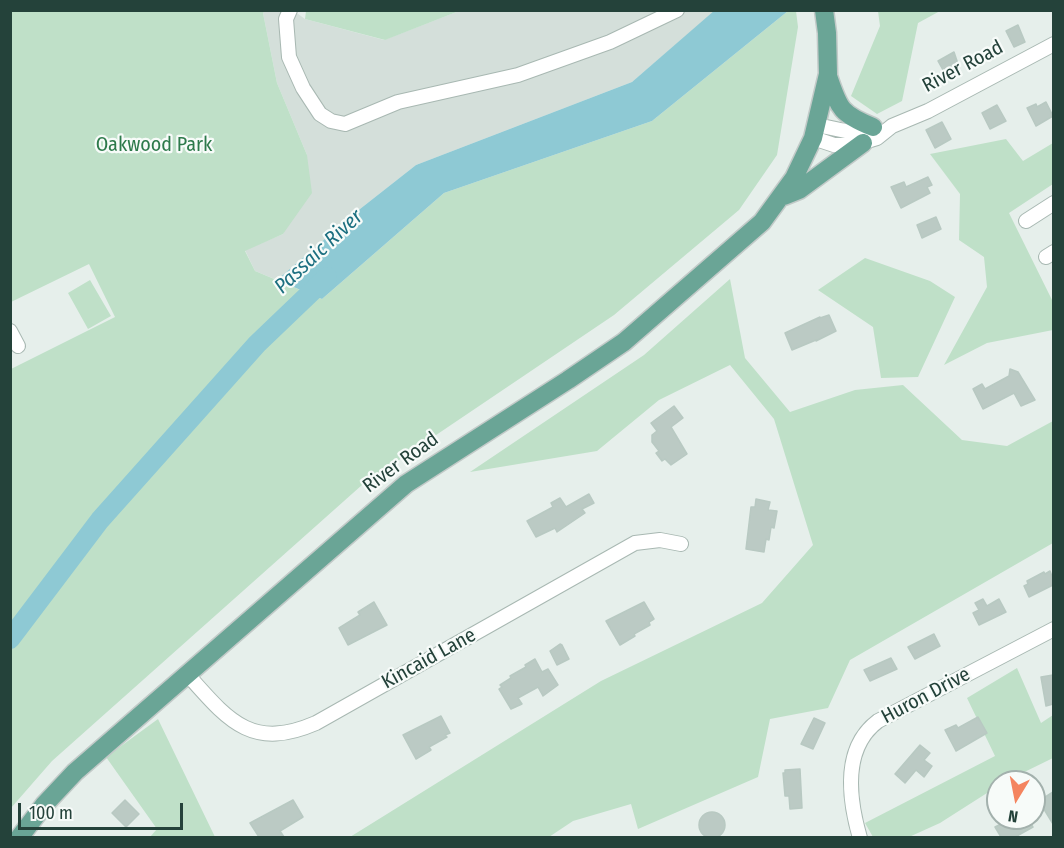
<!DOCTYPE html>
<style>
body{margin:0}
#map{position:relative;width:1064px;height:848px;overflow:hidden;background:#e6efeb;font-family:"Fira Sans Condensed",sans-serif}
canvas{display:block}
.frame{position:absolute;inset:0;border:12px solid #24423a;pointer-events:none}
.north{position:absolute;left:986px;top:770px;width:60px;height:60px;box-sizing:border-box;background:#f7fbf9;border:2px solid #a3b1ad;border-radius:50%;rotate:190deg;font-size:16px;font-weight:700;line-height:24px;text-align:center;color:#24423a}
.north::after{content:'';display:block;margin:auto;width:21px;height:27px;background:#f4845f;clip-path:polygon(50% 0,100% 100%,50% 72%,0 100%)}
.scale{position:absolute;left:18px;top:803px;width:165px;height:27px;box-sizing:border-box;border:3px solid #24423a;border-top:0;padding-left:8px;font-size:18px;line-height:21px;white-space:nowrap;color:#24423a;-webkit-text-stroke:4px #f7fbf9;paint-order:stroke}
</style>
<div id="map">
<canvas width="1064" height="848"></canvas>
<div class="frame"></div>
<div class="north">N</div>
<div class="scale">100 m</div>
</div>
<script>
const c = document.querySelector('canvas').getContext('2d');
c.lineJoin = 'round';
function fillPath(path, color) {
  c.fillStyle = color;
  c.fill(path, 'evenodd');
}
function strokePath(path, color, width, dash) {
  c.strokeStyle = color;
  c.lineWidth = width;
  c.lineCap = dash ? 'butt' : 'round';
  c.setLineDash(dash || []);
  c.stroke(path);
}
function drawText(font, color, halo, rows, align = 'center') {
  c.font = font + ' "Fira Sans Condensed",sans-serif';
  c.lineWidth = 4.5;
  c.setLineDash([]);
  c.textBaseline = 'middle';
  c.strokeStyle = halo;
  c.fillStyle = color;
  for (const [text, x, y, turn = 0] of rows) {
    c.save();
    c.translate(x, y);
    c.rotate((+turn || 0) * Math.PI / 180);
    c.textAlign = isNaN(turn) ? turn : align;
    if (halo) c.strokeText(text, 0, 0);
    c.fillText(text, 0, 0);
    c.restore();
  }
}
fillPath(new Path2D(`
 M265,11h29l11,8 79,21 75,-29h256l-83,71 -216,83 -56,44 -83,71 -22,-9 -10,-21 38,-16 24,-79 -30,-72 -14,-70z`), '#d4dfda');
fillPath(new Path2D(`
 M11,11h254l-2,2 14,70 30,72 5,38 -29,41 -38,17 10,20 67,28 122,-106 208,-72 136,-110h8l2,16 -21,128 -38,55 -125,105 -252,170 -310,276 -41,47v-439l104,-52 -26,-53 -78,38z
 M306,11v-1l153,1 -74,29 -80,-21z
 M878,11h62l-22,12 -16,78 -25,13 -26,-18 29,-70z
 M1006,139l17,22 30,-18v41l-44,29 44,89v28l-66,13 -43,22 43,-78 -3,-30 -25,-17 1,-46 -30,-40z
 M865,258l65,23 25,16 -37,80 -37,1 -8,-51 -55,-37z
 M730,279l15,79 45,54 65,-22 48,-5 59,55 45,6 46,-25v122l-203,117 -22,48 -58,11 -12,58 -120,52 -7,-25 -58,17 -24,16h-199l251,-156 161,-78 51,-58 -39,-126 -44,-54 -71,35 -62,51 -127,21 174,-117z
 M90,280l21,36 -23,13 -20,-36z
 M1017,668l24,55 12,-8v43l-49,24h-6v4l-58,37 -31,14h-36l-8,-14 130,-67 -28,-58z
 M158,719l57,118h-65l7,-8 -51,-72z`), '#bfe0c8');
fillPath(new Path2D(`
 M715,10l73,1 -136,110 -208,72 -122,106 -45,-19 83,-71 56,-44 216,-83z`), '#8ec9d4');
strokePath(new Path2D(`
 M10,639l90,-119 157,-176 70,-67`), '#8ec9d4', 20);
const building = new Path2D(`
 M1018,25l7,17 -11,5 -8,-16z
 M954,52l4,12 -15,6 -5,-9z
 M1046,102l7,14 -17,10 -9,-18 9,-4 1,3z
 M997,105l9,16 -16,8 -8,-16z
 M942,122l9,17 -16,9 -9,-18z
 M928,177l4,8 -5,2 3,6 -29,15 -10,-21 13,-5 2,5z
 M936,217l5,12 -19,9 -5,-13z
 M829,315l7,16 -20,10v-1l-24,10 -7,-17 35,-16v1z
 M1010,369l8,3 17,28 -14,6 -7,-13 -31,16 -10,-20 9,-5 3,5 24,-13z
 M674,406l9,12 -12,9 16,27 -16,11 -6,-6 -3,2 -6,-8 3,-2 -7,-9v-7l5,-4 -6,-8z
 M589,494l5,9 -12,6 3,4 -28,19 -2,-4 -19,9 -9,-16 26,-14 -2,-4 9,-5 6,9z
 M756,499l14,3 -2,8 9,1 -3,17 -3,-1 -2,13 -3,-1 -2,13 -18,-3 5,-42h4z
 M1050,571l3,8v6l-24,12 -5,-11 4,-2 -1,-3 17,-9 1,2z
 M983,599l4,7 12,-7 7,13 -27,13 -6,-12 6,-3 -4,-7z
 M374,602l13,23 -39,20 -9,-17 21,-13 -2,-3z
 M644,602l10,17 -5,3 1,3 -16,9 1,2 -15,9 -14,-24z
 M934,634l6,12 -25,13 -7,-12z
 M560,644l2,1 7,14 -12,6 -7,-14z
 M891,658l6,11 -27,12 -6,-11z
 M535,659l7,13 6,-3 10,16 -15,11 -5,-9 -20,11 4,6 -11,5 -12,-20 3,-2 -2,-2 11,-7 -1,-2 16,-9 -1,-2z
 M1053,675v29l-7,2 -5,-29z
 M441,716l9,17 -5,2 2,2 -18,10 2,3 -15,9 -13,-24z
 M978,717l9,16 -31,18 -11,-21 11,-5 2,3z
 M814,718l11,5 -12,26 -12,-5z
 M920,745l10,8 -6,7 8,6 -8,11 -8,-7 -11,13 -10,-9z
 M800,769l2,39 -12,1 -1,-13h-4l-2,-23h2v-3z
 M1053,792v32l-14,-23z
 M125,800l14,14 -13,13 -14,-14z
 M293,800l10,17 -23,14 4,6h-25l-9,-14z
 M699 825a13 13 0 1 1 26 0a13 13 0 1 1-26 0Z
 M1013,818h15l5,9 -18,10h-14l-6,-10z`);
fillPath(building, '#bbcac4');
strokePath(building, '#b8c9c2', 1.5);
const minor = new Path2D(`
 M290,10l-4,9 3,38 14,31 17,26 11,7 14,3 53,-22 120,-27 92,-33 67,-32
 M817,125l33,7 25,-5
 M813,138l21,7h20l23,-7 15,-12 36,-15 126,-67
 M1026,221l28,-18
 M1046,257l8,-5
 M10,331l8,15
 M187,674c41,46 64,77 129,49l319,-180 25,-3 21,4
 M860,838c-11,-38 -18,-90 18,-117l176,-92`);
const major = new Path2D(`
 M828,76c11,32 12,38 45,51
 M784,196l15,-6 64,-47
 M19,838l25,-33 31,-33 331,-288 162,-104 56,-38 138,-120 32,-44 19,-40 15,-64 -1,-41 -3,-23`);
strokePath(minor, '#a8b8b2', 16);
strokePath(major, '#c2cac8', 21);
strokePath(minor, '#fff', 14);
strokePath(major, '#6aa596', 18);
drawText('20px', '#24423a', '#f7fbf9', [
 ["River Road",963,67,-28],
 ["River Road",401,463,-36],
 ["Kincaid Lane",429,659,-29],
 ["Huron Drive",926,696,-28]
]);
drawText('20px', '#2d7a4b', '#f7fbf9', [
 ["Oakwood Park",154,145]
]);
drawText('italic 21px', '#1c6f80', '#f7fbf9', [
 ["Passaic River",319,252,-43]
]);
</script>
